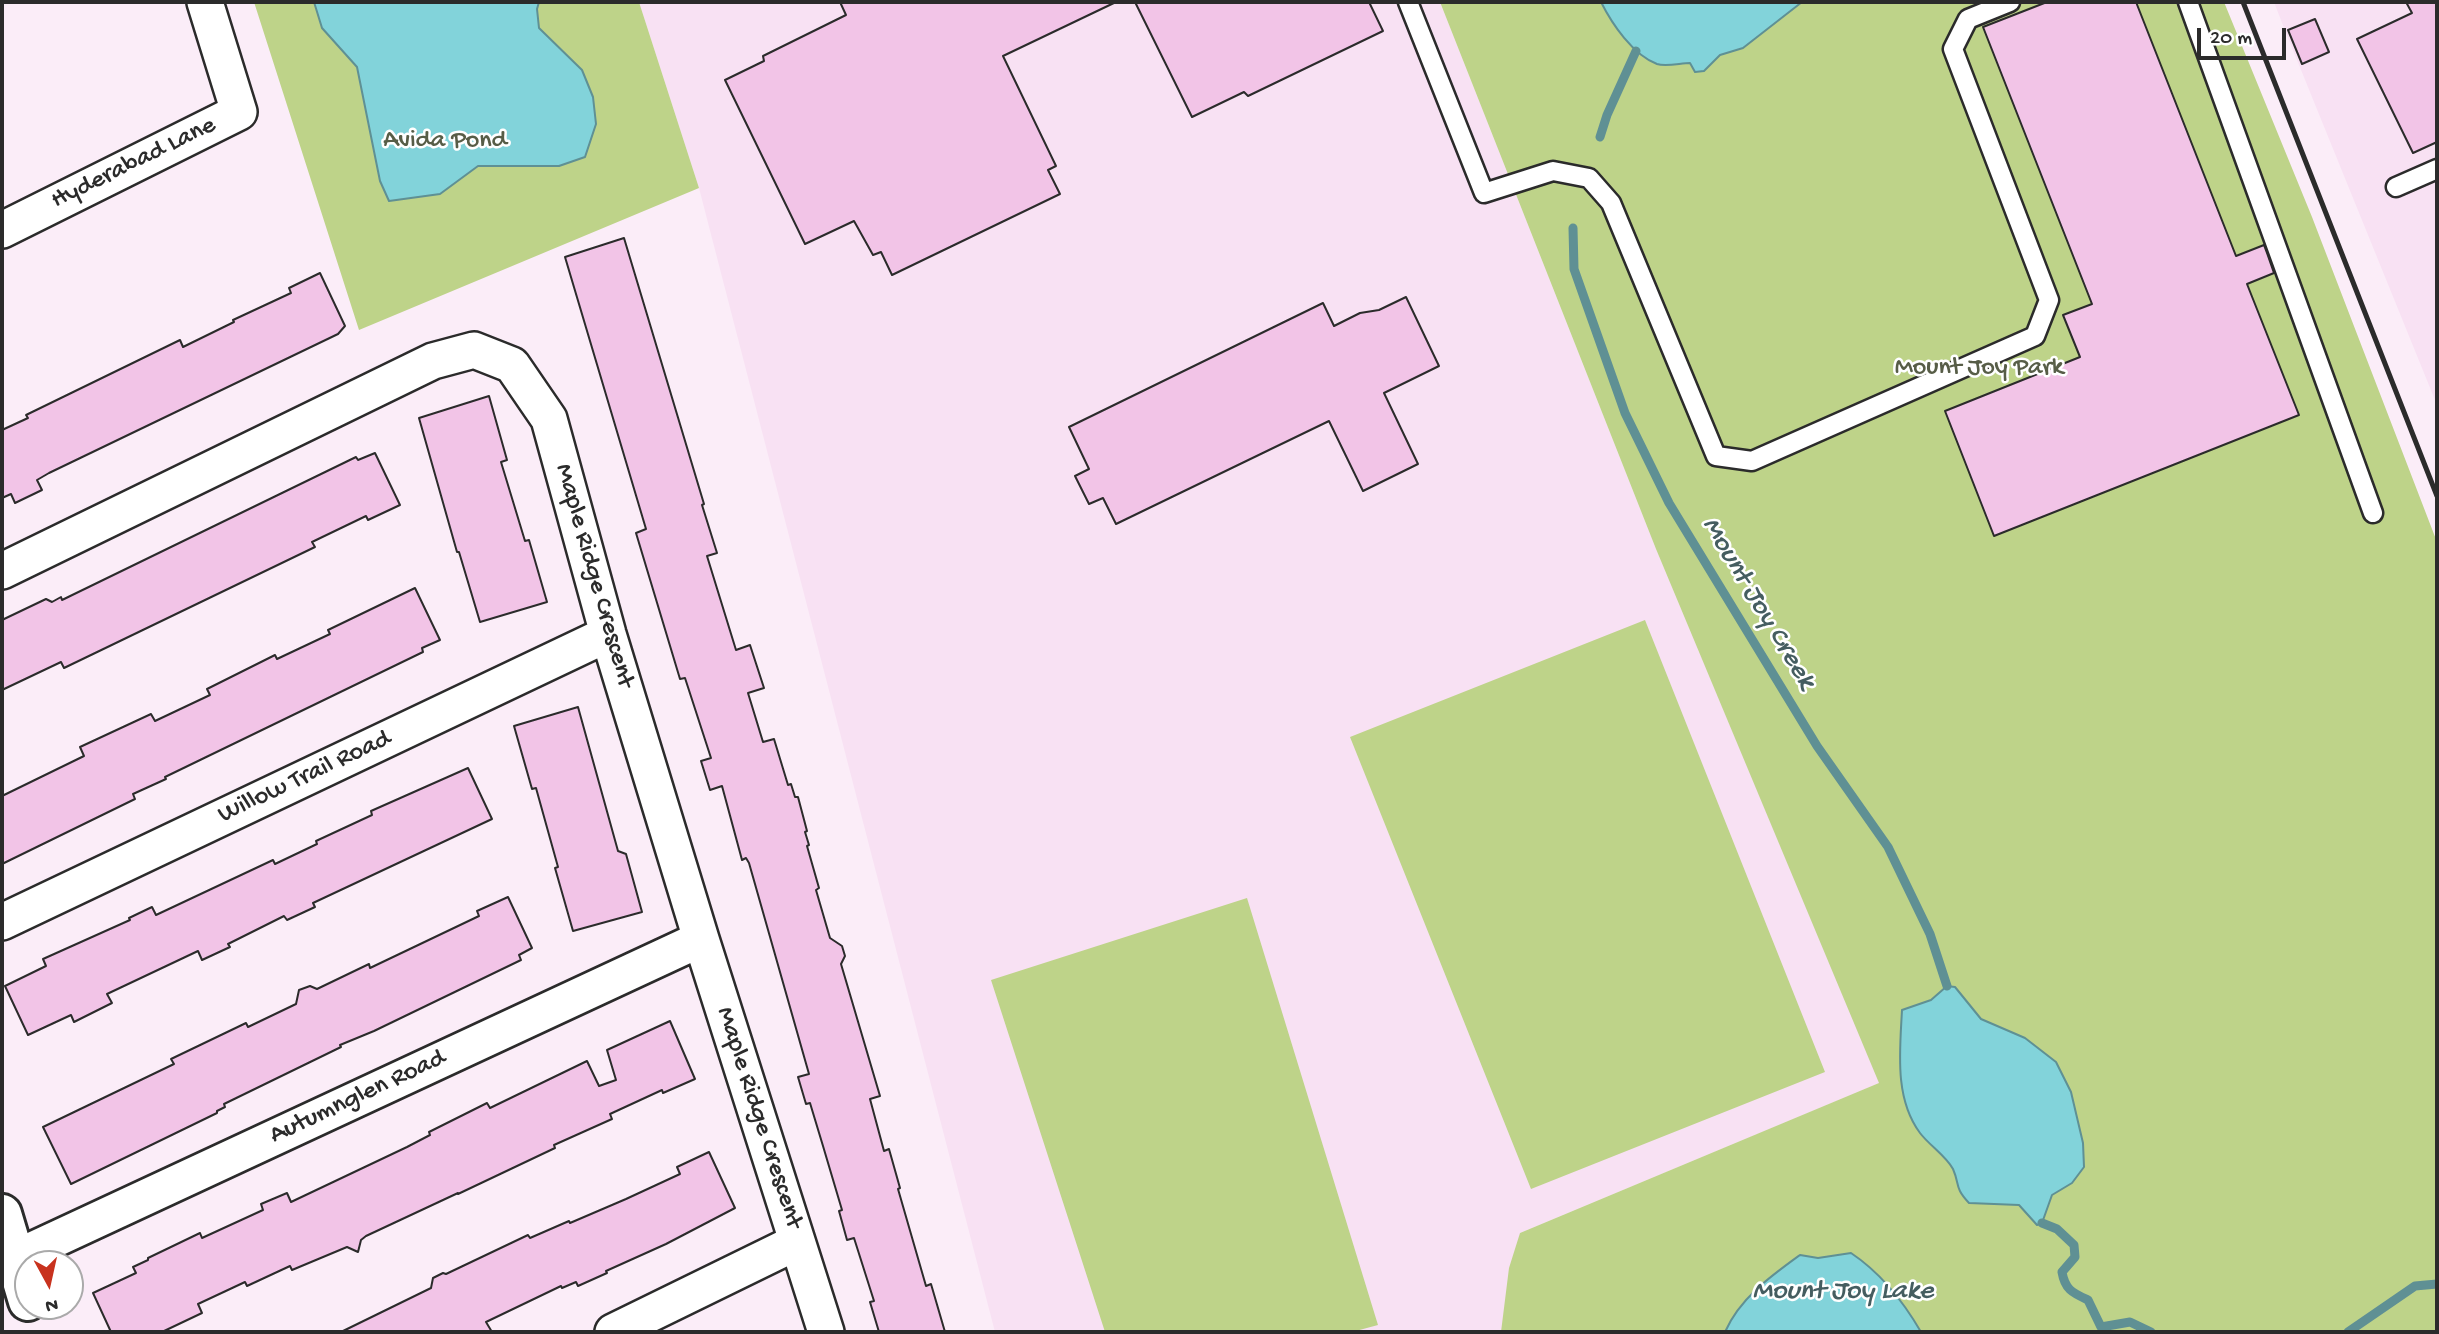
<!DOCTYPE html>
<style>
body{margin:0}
#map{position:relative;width:2439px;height:1334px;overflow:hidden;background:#fbedf8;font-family:"Gochi Hand",sans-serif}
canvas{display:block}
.frame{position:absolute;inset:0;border:4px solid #2b2b2b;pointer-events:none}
.north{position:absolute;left:14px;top:1250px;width:70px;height:70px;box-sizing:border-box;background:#fff;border:2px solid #aaa;border-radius:50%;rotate:172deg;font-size:19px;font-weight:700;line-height:28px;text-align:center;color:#2b2b2b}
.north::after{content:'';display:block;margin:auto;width:24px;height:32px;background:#c8321e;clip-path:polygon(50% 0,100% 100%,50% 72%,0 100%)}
.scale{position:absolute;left:2197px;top:28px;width:89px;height:32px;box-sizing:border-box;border:4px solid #2b2b2b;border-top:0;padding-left:9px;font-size:21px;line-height:24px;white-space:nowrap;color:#2b2b2b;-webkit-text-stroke:5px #fff;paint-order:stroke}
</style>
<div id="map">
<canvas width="2439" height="1334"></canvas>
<div class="frame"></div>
<div class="north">N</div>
<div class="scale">20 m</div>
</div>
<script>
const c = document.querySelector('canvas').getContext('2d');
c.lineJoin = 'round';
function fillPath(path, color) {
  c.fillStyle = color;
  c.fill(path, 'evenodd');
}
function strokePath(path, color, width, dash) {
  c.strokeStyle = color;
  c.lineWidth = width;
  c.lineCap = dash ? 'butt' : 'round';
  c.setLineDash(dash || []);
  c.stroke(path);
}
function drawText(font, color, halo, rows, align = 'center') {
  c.font = font + ' "Gochi Hand",sans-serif';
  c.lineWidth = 5;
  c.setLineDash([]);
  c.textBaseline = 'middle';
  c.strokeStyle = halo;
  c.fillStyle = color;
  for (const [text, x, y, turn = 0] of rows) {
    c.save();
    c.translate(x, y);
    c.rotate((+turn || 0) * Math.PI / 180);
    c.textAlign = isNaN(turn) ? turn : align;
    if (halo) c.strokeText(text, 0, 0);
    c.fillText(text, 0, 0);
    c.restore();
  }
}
fillPath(new Path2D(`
 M639,2h801l216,547 224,534 -360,150 -16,99h-509l-296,-1144z
 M2274,2h163v403l-153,-377z`), '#f8e1f3');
fillPath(new Path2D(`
 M254,2h385l60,186 -340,142z
 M1440,2h784l88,215 125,325v790h-936l8,-64 11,-35 359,-150 -223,-534z
 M1645,620l180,452 -294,117 -181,-452z
 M1247,898l131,427 -26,7h-247l-114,-352z`), '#bed389');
const water = new Path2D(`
 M314,2h225l-2,7 2,19 43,42 11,27 3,27 -11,33 -26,9h-81l-38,28 -51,7 -9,-20 -23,-114 -35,-39z
 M1601,2h201l-59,46 -23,7 -16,16 -9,1 -5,-9c-9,0 -24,4 -33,1 -24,-9 -45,-40 -56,-62z
 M1947,986l8,1 26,32 44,19 31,24 15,30 12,51 1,24 -12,16 -20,12 -10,28 -5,2 -18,-20 -50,-2c-15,-16 -9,-18 -16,-34 -7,-13 -24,-24 -33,-36 -26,-35 -20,-83 -18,-123l29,-10z
 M1851,1253c30,20 52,48 70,79h-196c15,-34 46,-56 75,-77l18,3z`);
fillPath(water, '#82d3da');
strokePath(water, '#5f9094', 2);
strokePath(new Path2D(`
 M1600,137l7,-22 29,-64
 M1573,228l1,41 51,144 44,90 148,243 71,101 42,87 17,52
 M2042,1223l15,6 17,16 1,12 -13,15c3,18 11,21 26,28l13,27 29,-5 21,10
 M2348,1332l67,-46 22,-2`), '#5f9094', 9);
const building = new Path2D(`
 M840,2h276l-113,54 53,110 -8,4 12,24 -168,81 -11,-23 -8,3 -19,-34 -49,23 -80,-164 39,-19 -1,-5 83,-41z
 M1135,2h234l14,29 -135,65 -4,-4 -52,25z
 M2047,2h89l100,254 28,-11 3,8 7,20 -27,11 52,131 -305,121 -49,-125 135,-54 -17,-42 29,-11 -109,-277z
 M2406,2h31v140l-24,11 -56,-114 55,-26z
 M2315,19l14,33 -27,12 -14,-34z
 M624,238l80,266 -2,1 15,48 -10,3 29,94 14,-5 14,43 -16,5 15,49 11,-3 14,46 3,-1 4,13h3l9,34 -2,1 4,13 -2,1 12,42 -3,2 14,48 12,8 3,10 -4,8 39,132 -10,3 14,52 5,-2 11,39 -2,1 28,97 5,-2 14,48h-66l-9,-30 4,-1 -20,-63 -7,2 -8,-29 3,-1 -19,-64 -13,-43 -4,1 -8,-27 11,-3 -60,-211 -3,-5 -4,2 -20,-74 -12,4 -9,-29 10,-3 -26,-80 -5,1 -44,-146 10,-4 -81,-272z
 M320,273l25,53 -7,8 -289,139 -12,7 5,10 -27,13 -4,-9 -9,4v-68l26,-12 -2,-3 154,-75 3,7 51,-25 -1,-2 58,-27 -2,-5z
 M1406,297l33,69 -55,27 34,71 -55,27 -34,-70 -213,103 -13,-26 -14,6 -14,-28 14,-7 -20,-42 254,-124 11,23 26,-13 19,-3z
 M489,396l18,64 -6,2 24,79 4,-1 18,62 -67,20 -21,-70h-2l-38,-134z
 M375,453l25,52 -32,15 -2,-4 -54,26 3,5 -251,121 -3,-6 -59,28v-70l44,-21 6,3 9,-5 1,3 294,-143 2,3z
 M415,588l25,52 -18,8 1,4 -258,125 1,2 -33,15 2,5 -133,65v-68l82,-40 -4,-9 71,-33 4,7 55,-26 -3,-6 68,-34 2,4 53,-25 -2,-4z
 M578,707l40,144 8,3 16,58 -69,19 -18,-63 3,-1 -22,-79 -4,1 -18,-63z
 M468,768l24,51 -179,84 2,4 -28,13 -3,-4 -56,28 2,3 -28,13 -4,-9 -91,43 5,9 -38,19 -3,-7 -43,20 -23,-49 41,-20 -3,-7 87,-39 -1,-2 23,-11 4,8 117,-55 2,4 42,-20 -1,-3 56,-26 -1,-4z
 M508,897l24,51 -13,7 2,5 -147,71 -34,14 1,2 -117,57 1,3 -8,4v2l-146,71 -28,-57 131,-63 -3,-5 75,-36 2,4 48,-23 3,-14 11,-4 7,3 52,-25 1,4 109,-52 -2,-5z
 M670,1021l25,58 -32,14 -1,-3 -52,24 2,5 -58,26 1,3 -97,46v-1l-92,43 -5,4 -3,12 -11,-5 -55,23 -2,-4 -43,20 -2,-4 -47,22 4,9 -40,19h-51l-18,-39 43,-20 -3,-6 15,-7v-2l52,-25 2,5 61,-28 -2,-6 26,-11 4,9 116,-55 23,-12 -1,-3 58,-29 3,5 97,-47 12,25 17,-6 -9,-30z
 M709,1152l26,56 -69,36 -60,27 1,2 -29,13 -2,-4 -14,6 -1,-2 -75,36 6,10h-151l90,-44 2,-10 10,-5 3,1 82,-39 2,3 39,-17 1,2 56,-24 54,-25 -3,-7z`);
fillPath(building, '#f2c4e7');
strokePath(building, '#2b2b2b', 2);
const lane = new Path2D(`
 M1408,2l76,191 69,-22 36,7 22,25 105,253 36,5 283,-125 14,-36 -96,-251 15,-30 42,-17
 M2188,2l185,511
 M2396,187l41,-18`);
const street = new Path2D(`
 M2,230l237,-118 -34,-110
 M2,571l431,-210 41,-11 38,15 37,54 59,215 93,305 125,393
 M2,922l606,-288
 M15,1258l686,-319
 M613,1332l184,-90`);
const secondary = new Path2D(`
 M2,1214l26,87`);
strokePath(lane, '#2b2b2b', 23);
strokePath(street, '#2b2b2b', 40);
strokePath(secondary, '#2b2b2b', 44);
strokePath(lane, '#fff', 18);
strokePath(street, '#fff', 35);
strokePath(secondary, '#fff', 38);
strokePath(new Path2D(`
 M2243,2l194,494`), '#2b2b2b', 5);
drawText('26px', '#575d47', '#fff', [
 ["Avida Pond",445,142],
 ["Mount Joy Park",1979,369]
]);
drawText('26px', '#2b2b2b', '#fff', [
 ["Hyderabad Lane",134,164,-26],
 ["Maple Ridge Crescent",593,576,74],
 ["Willow Trail Road",305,778,-25],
 ["Autumnglen Road",358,1098,-25],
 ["Maple Ridge Crescent",758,1118,72]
]);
drawText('italic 28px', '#455d60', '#fff', [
 ["Mount Joy Creek",1757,604,59],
 ["Mount Joy Lake",1843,1293]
]);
</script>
